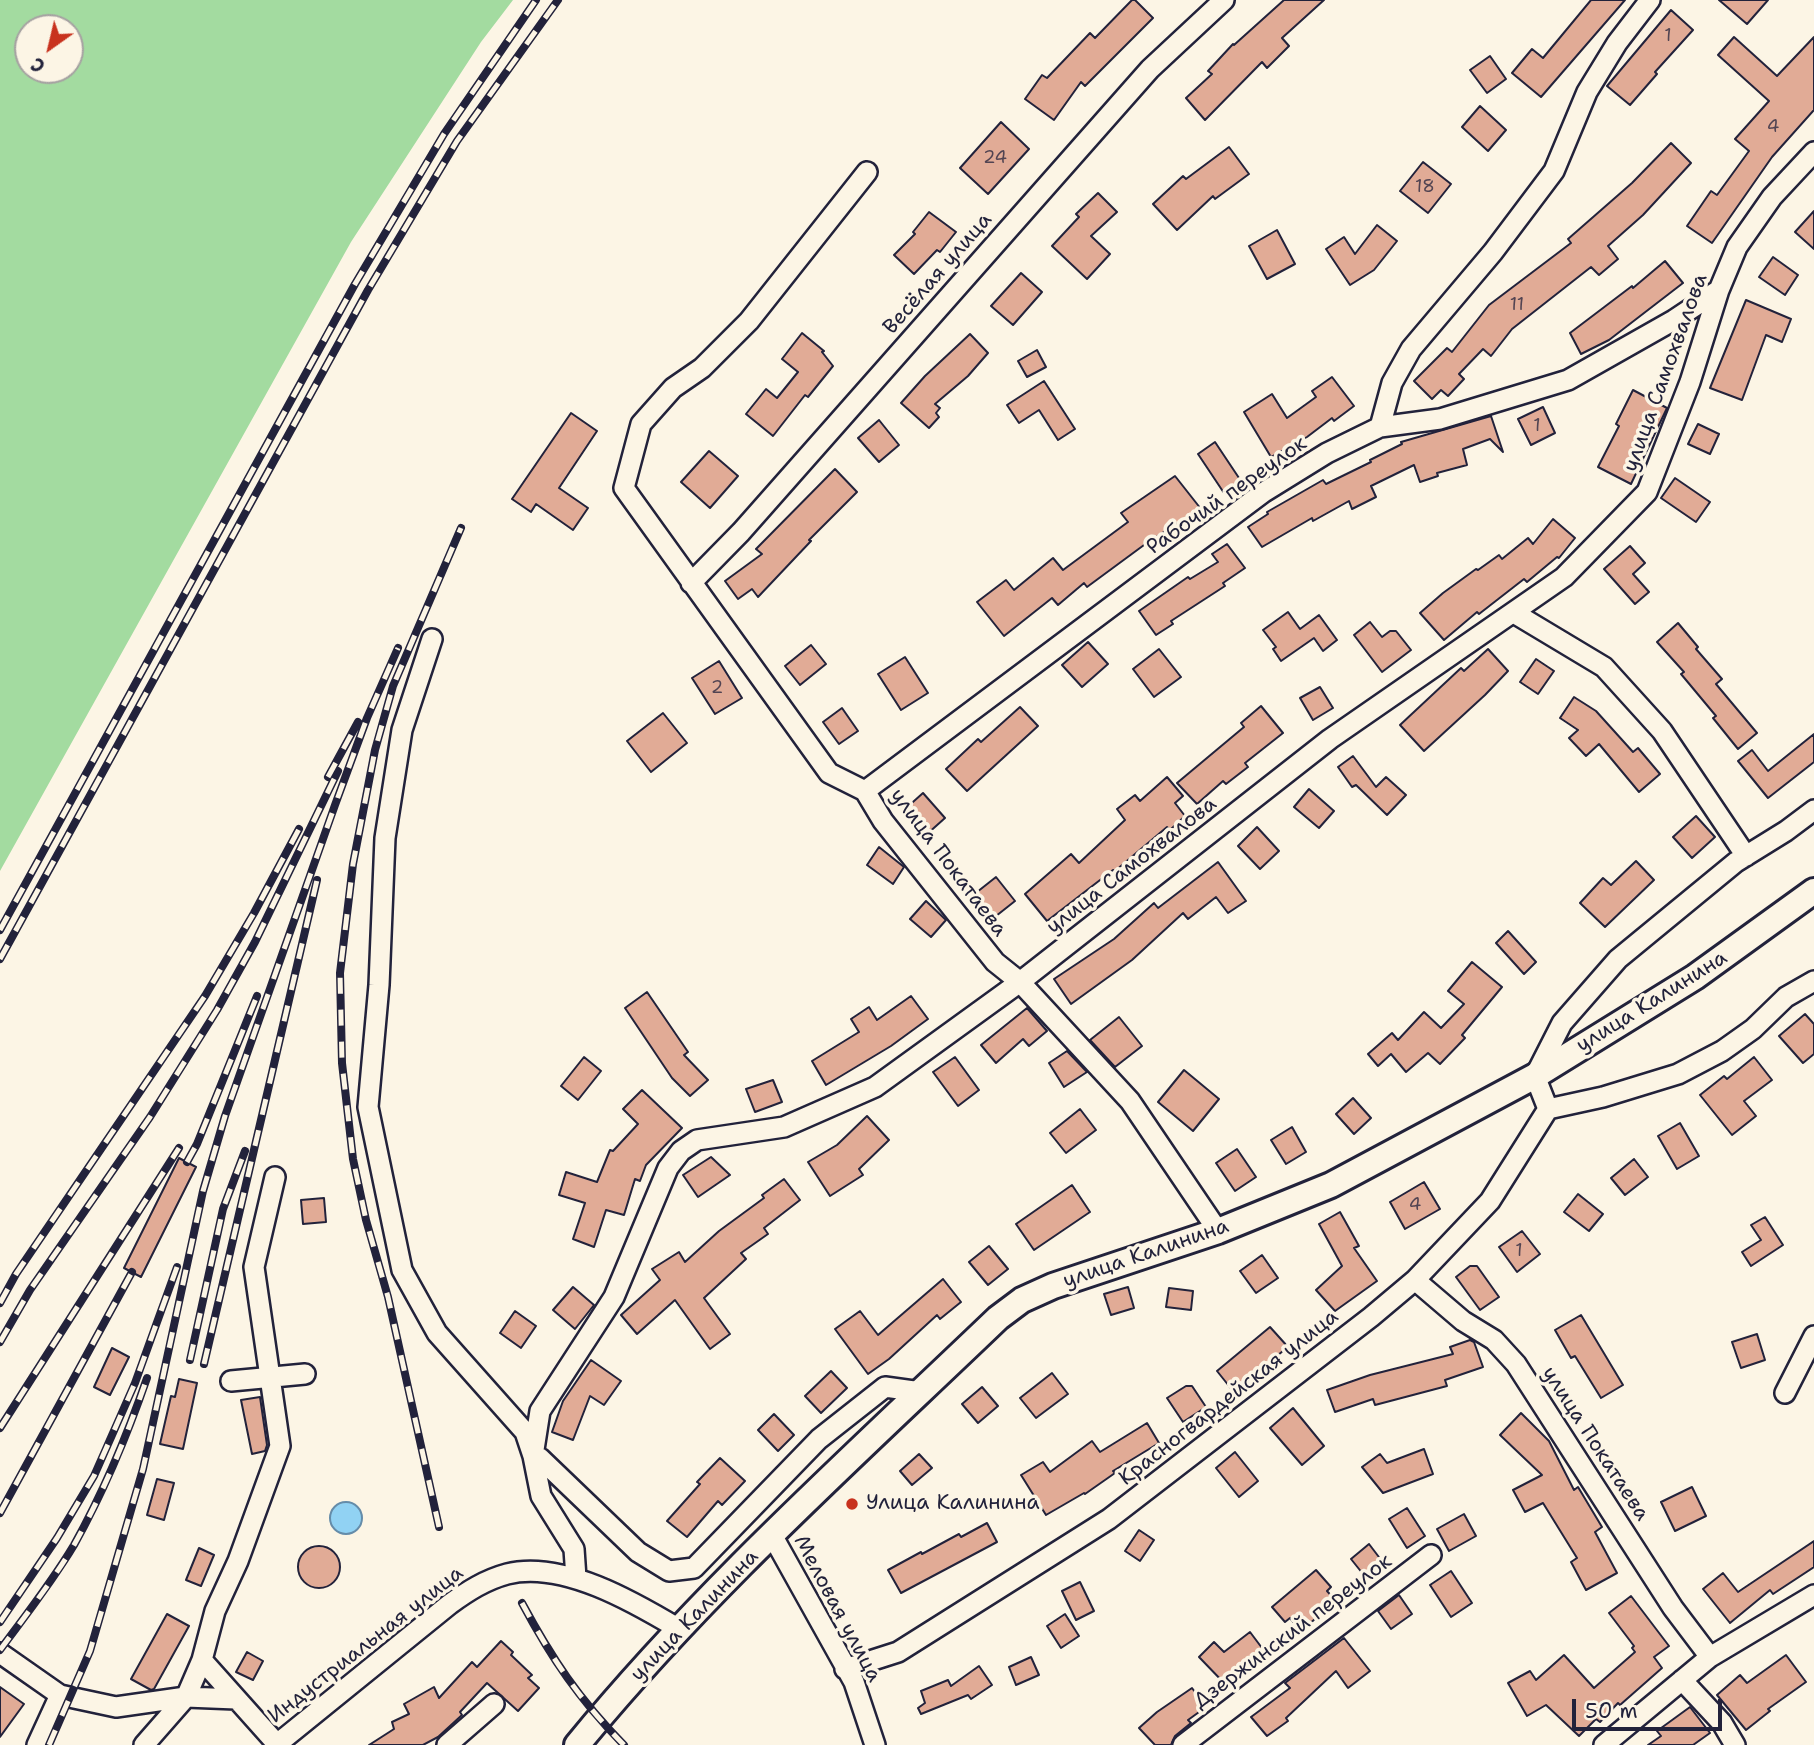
<!DOCTYPE html>
<meta charset="utf-8">
<style>
body{margin:0}
#map{position:relative;width:1814px;height:1745px;overflow:hidden;background:#fcf5e5;font-family:"Shantell Sans",sans-serif}
canvas{display:block}
.north{position:absolute;left:14px;top:14px;width:70px;height:70px;box-sizing:border-box;background:#fcf5e5;border:2px solid #a5a1a1;border-radius:50%;rotate:214deg;font-size:19px;font-weight:700;line-height:28px;text-align:center;color:#22223b}
.north::after{content:'';display:block;margin:auto;width:24px;height:32px;background:#c8321e;clip-path:polygon(50% 0,100% 100%,50% 72%,0 100%)}
.scale{position:absolute;left:1572px;top:1699px;width:150px;height:32px;box-sizing:border-box;border:4px solid #22223b;border-top:0;padding-left:9px;font-size:21px;line-height:24px;white-space:nowrap;color:#22223b;-webkit-text-stroke:5px #fcf5e5;paint-order:stroke}
</style>
<div id="map">
<canvas width="1814" height="1745"></canvas>
<div class="north">С</div>
<div class="scale">50 m</div>
</div>
<script>
const c = document.querySelector('canvas').getContext('2d');
c.lineJoin = 'round';
function fillPath(path, color) {
  c.fillStyle = color;
  c.fill(path, 'evenodd');
}
function strokePath(path, color, width, dash) {
  c.strokeStyle = color;
  c.lineWidth = width;
  c.lineCap = dash ? 'butt' : 'round';
  c.setLineDash(dash || []);
  c.stroke(path);
}
function drawText(font, color, halo, rows, align = 'center') {
  c.font = font + ' "Shantell Sans",sans-serif';
  c.lineWidth = 7;
  c.setLineDash([]);
  c.textBaseline = 'middle';
  c.strokeStyle = halo;
  c.fillStyle = color;
  for (const [text, x, y, turn = 0] of rows) {
    c.save();
    c.translate(x, y);
    c.rotate((+turn || 0) * Math.PI / 180);
    c.textAlign = isNaN(turn) ? turn : align;
    if (halo) c.strokeText(text, 0, 0);
    c.fillText(text, 0, 0);
    c.restore();
  }
}
fillPath(new Path2D(`
 M0,0h513l-32,42 -130,200 -351,629zM28,28h42v42h-42z`), '#a3dba0');
const water = new Path2D(`
 M330 1518a16 16 0 1 1 32 0a16 16 0 1 1-32 0Z`);
fillPath(water, '#91d2f3');
strokePath(water, '#658ca9', 2);
const building = new Path2D(`
 M1132,0h3l18,18 -68,68 -4,-4 -27,38 -29,-21 17,-24 5,3 43,-45 5,5z
 M1284,0h40l-42,38 7,8 -22,22 -5,-6 -57,58 -19,-22 26,-24 -4,-3 25,-27 1,1z
 M1591,0h34l-84,97 -29,-24 20,-24 11,9z
 M1719,0h49l-21,24z
 M1671,10l22,20 -38,42 2,2 -27,31 -23,-19z
 M1734,37l43,39 37,-39v73l-42,47 -60,86 -25,-17 24,-35 6,4 32,-44 -14,-12 34,-38 -51,-46z
 M1490,56l16,23 -19,14 -17,-23z
 M1480,106l26,24 -18,21 -26,-24z
 M1001,122l28,27 -41,45 -28,-26z
 M1671,143l20,20 -48,52 -35,31 10,13 -19,16 -8,-8 -79,62 -21,27 -8,-7 -24,25 5,5 -16,17 -7,-6 -9,9 -18,-18 33,-33 5,4 37,-47 82,-62 -3,-4 64,-56z
 M1229,147l20,27 -34,25 -2,-3 -36,34 -24,-26 30,-28 3,3z
 M1423,162l28,22 -23,29 -28,-22z
 M1098,193l19,19 -26,24 19,18 -23,25 -35,-33 27,-29 -3,-3z
 M1814,211v38l-19,-17z
 M929,212l27,20 -16,20 -3,-2 -23,24 -20,-19 21,-21 -2,-2z
 M1377,225l20,16 -23,29 -24,15 -24,-36 18,-12 11,17z
 M1277,230l18,34 -28,15 -18,-33z
 M1773,257l25,18 -13,20 -26,-18z
 M1665,261l18,22 -74,57 -28,14 -11,-21 62,-47 1,2z
 M1021,273l21,19 -29,33 -22,-19z
 M1746,300l45,19 -9,23 -16,-7 -24,65 -32,-12z
 M802,333l22,18 -2,1 11,14 -25,31 -3,-2 -32,41 -27,-22 20,-25 11,9 21,-26 -16,-13z
 M970,334l18,19 -20,23 -33,28 5,4 -4,5 3,4 -10,11 -28,-25 24,-27z
 M1037,350l9,17 -19,10 -9,-16z
 M1332,377l22,29 -20,15 -2,-3 -25,19 -36,20 -27,-45 28,-18 15,24 29,-21 -4,-6z
 M1044,381l31,48 -17,11 -19,-30 -20,13 -12,-18z
 M1633,390l34,18 -36,76 -33,-17 21,-41 -3,-2z
 M1543,407l12,26 -24,12 -13,-26z
 M571,413l26,18 -38,57 29,20 -15,22 -37,-26 -5,8 -19,-13z
 M1491,416l12,36 -13,-13 -27,10 4,16 -30,8 1,3 -18,6 -6,-17 -43,21 5,11 -24,12 -3,-8 -36,20 -1,-3 -50,29 -14,-20 20,-13 -1,-2 56,-32 3,4 45,-22 -1,-2 32,-16 -1,-2z
 M879,420l20,25 -20,17 -21,-24z
 M1698,424l21,10 -9,20 -22,-10z
 M1215,442l26,39 -17,12 -26,-39z
 M709,451l29,25 -28,32 -29,-26z
 M835,469l22,23 -48,48 2,1 -53,56 -6,-8 -14,10 -13,-18 37,-27 -6,-5z
 M1175,476l26,33 -20,16 -2,-3 -35,23 -57,42 -3,-4 -26,22 -6,-7 -48,38 -27,-34 29,-22 8,10 39,-32 10,12 65,-48 -7,-9z
 M1675,478l35,24 -14,20 -35,-24z
 M1553,519l22,19 -16,20 -2,-1 -30,25 -3,-3 -45,35 -2,-2 -33,28 -24,-27 23,-20 33,-24 2,1 21,-15 3,4 26,-21 5,6z
 M1227,544l18,24 -22,15 2,3 -54,35 2,3 -17,11 -17,-24 49,-34 2,2 28,-17 -6,-8z
 M1630,546l15,17 -12,11 16,18 -14,12 -31,-35z
 M1288,612l12,17 19,-14 18,25 -14,11 -9,-13 -33,23 -8,-12 3,-2 -13,-17z
 M1370,622l12,15 8,-6h6l15,19 -29,22 -28,-37z
 M1678,623l20,24 -2,2 26,30 -6,5 41,49 -19,16 -25,-31 3,-2 -35,-42 3,-2 -27,-30z
 M1088,642l20,22 -26,23 -20,-22z
 M811,645l15,19 -26,21 -15,-19z
 M1159,649l22,28 -27,20 -21,-28z
 M1488,649l20,22 -23,24 -61,56 -24,-26 61,-57 3,3z
 M905,657l23,36 -27,17 -23,-36z
 M1536,659l18,12 -16,23 -18,-12z
 M719,661l23,37 -27,16 -23,-36z
 M1320,687l13,21 -20,12 -13,-22z
 M1574,697l22,14 37,41 5,-4 22,26 -21,18 -40,-48 -13,12 -17,-18 9,-8 -18,-12z
 M1261,706l22,27 -38,30 3,4 -22,17 -3,-3 -26,23 -20,-21 67,-56 -3,-4z
 M1020,707l18,19 -71,65 -21,-22 32,-30 3,3z
 M842,708l16,23 -19,13 -16,-22z
 M663,713l24,30 -36,29 -24,-31z
 M1814,734v28l-46,36 -30,-37 14,-11 16,21z
 M1353,756l23,31 10,-10 20,18 -19,20 -31,-30 -4,2 -14,-20z
 M1167,777l16,19 -8,7 10,13 -15,14 -3,-3 -52,44 -2,-1 -66,51 -22,-27 46,-40 8,9 46,-43 -8,-11 18,-14 5,6z
 M1309,789l25,22 -15,17 -25,-21z
 M923,793l22,25 -19,17 -22,-25z
 M1696,816l19,21 -23,21 -19,-21z
 M1257,827l22,24 -19,18 -22,-23z
 M879,847l25,20 -11,17 -26,-19z
 M1636,861l18,19 -49,47 -25,-24 23,-25 8,7z
 M1218,862l28,39 -18,12 -12,-16 -28,22 -5,-6 -51,47 -61,44 -17,-25 60,-40 40,-36 4,5z
 M996,877l19,24 -24,19 -19,-24z
 M926,901l20,19 -15,17 -21,-18z
 M1508,931l28,31 -12,12 -28,-31z
 M1472,962l30,25 -40,48 3,3 -25,26 -12,-11 -22,19 -15,-18 -13,12 -10,-12 24,-21 6,7 26,-28 17,16 23,-24 -16,-13z
 M647,992l41,60 -4,3 24,25 -18,16 -18,-18 -47,-70z
 M911,996l17,23 -37,27 -65,39 -14,-24 47,-29 -8,-13 18,-12 8,13z
 M1027,1008l20,23 -18,15 -6,-7 -27,24 -15,-18z
 M1805,1014l9,10v30l-11,9 -24,-27z
 M1119,1017l23,29 -27,21 -25,-27z
 M1067,1051l20,21 -23,15 -15,-24z
 M584,1057l17,14 -23,29 -17,-14z
 M955,1057l24,33 -21,16 -25,-34z
 M1754,1057l18,23 -28,21 12,15 -24,19 -32,-40 24,-19 3,3z
 M1184,1070l35,29 -26,32 -35,-29z
 M773,1080l9,22 -27,10 -9,-23z
 M642,1090l40,38 -36,37 -6,16 -5,-2 -11,36 -18,-5 -12,37 -21,-8 12,-36 -26,-8 7,-23 31,10 13,-32 3,1 25,-27 -15,-15z
 M1353,1098l18,20 -17,16 -18,-20z
 M1080,1109l16,21 -30,23 -16,-20z
 M867,1116l22,24 -30,29 4,6 -33,21 -22,-34 29,-17z
 M1680,1123l19,33 -22,13 -19,-33z
 M1292,1127l14,25 -20,12 -15,-24z
 M1237,1149l19,28 -21,14 -19,-28z
 M711,1157l19,18 -32,22 -15,-22z
 M179,1158l17,9 -55,110 -17,-9z
 M1634,1159l14,18 -23,18 -14,-17z
 M784,1179l16,21 -36,28 4,6 -27,19 5,6 -42,39 26,36 -20,15 -35,-49 -38,34 -16,-19 39,-35 -8,-11 27,-17 6,10 34,-31 45,-33 -2,-3z
 M1424,1182l16,27 -35,20 -15,-27z
 M1072,1185l18,27 -56,38 -18,-26z
 M1578,1194l25,20 -14,17 -25,-19z
 M324,1198l2,24 -23,2 -2,-24z
 M1340,1212l19,34 -5,2 23,33 -42,30 -19,-21 26,-24 -23,-42z
 M1765,1217l18,28 -32,21 -9,-14 19,-12 -10,-15z
 M1522,1231l18,23 -23,18 -18,-25z
 M989,1246l19,23 -20,16 -19,-23z
 M1262,1255l16,23 -22,15 -16,-22z
 M1470,1266h7l22,31 -19,13 -24,-33z
 M943,1279l18,23 -21,17 -3,-4 -48,44 -21,15 -33,-45 25,-18 18,24z
 M573,1287l21,18 -19,24 -22,-19z
 M1128,1287l6,21 -23,7 -7,-21z
 M1169,1288l24,3 -2,19 -25,-3z
 M515,1311l21,15 -15,22 -21,-15z
 M1581,1315l42,70 -22,13 -26,-42 -4,2 -16,-28z
 M1270,1327l18,20 -55,44 -16,-20z
 M1757,1334l8,26 -24,8 -9,-26z
 M1470,1340l4,2 9,25 -38,13 2,6 -72,19 -2,-6 -38,13 -8,-22 43,-15 83,-21 -3,-7z
 M112,1348l17,9 -19,38 -16,-8z
 M591,1360l30,21 -17,24 -14,-9 -17,44 -21,-8 11,-31z
 M831,1371l16,17 -26,25 -16,-17z
 M1052,1373l16,21 -32,24 -16,-20z
 M179,1379l18,4 -14,66 -23,-5 11,-48 4,1z
 M1186,1386h6l14,21 -23,15 -16,-24z
 M982,1387l16,19 -20,17 -16,-19z
 M260,1397l7,48 -2,6 -13,3 -11,-54z
 M1293,1408l31,38 -22,19 -32,-37z
 M1521,1413l28,28 25,49 4,-3 24,40 -7,5 22,41 -31,17 -15,-28 6,-4 -34,-55 -18,9 -12,-22 29,-15 -42,-40z
 M774,1414l20,21 -16,16 -20,-21z
 M1147,1423l12,20 -46,28 2,2 -30,21 -1,-1 -38,22 -25,-40 22,-13 7,10 42,-31 8,11z
 M1424,1449l9,25 -50,19 -21,-26 18,-13 7,9z
 M1235,1452l23,29 -19,16 -23,-29z
 M919,1454l13,14 -20,17 -12,-14z
 M720,1458l25,23 -23,24 -4,-4 -31,36 -20,-16 33,-37 -3,-2z
 M157,1479l17,4 -10,37 -17,-5z
 M1692,1487l14,29 -31,15 -14,-29z
 M1407,1508l18,28 -18,12 -18,-29z
 M1464,1514l12,22 -27,15 -12,-22z
 M987,1523l10,19 -96,51 -13,-23 33,-18 1,2 37,-20 2,3z
 M1139,1530l15,10 -14,21 -15,-10z
 M1814,1541v26l-41,27 -3,-4 -40,33 -27,-34 20,-16 15,19z
 M1369,1544l19,25h-8l-13,10 -16,-20z
 M298 1567a21 21 0 1 1 42 0a21 21 0 1 1-42 0Z
 M199,1548l15,7 -13,31 -15,-6z
 M1316,1570l15,17 -4,4 9,10 -35,30 -11,-13 -5,4 -13,-15z
 M1451,1571l21,32 -21,14 -21,-32z
 M1080,1582l14,29 -18,9 -14,-29z
 M1399,1595l13,19 -21,15 -13,-18z
 M1631,1596l38,50 -15,11 8,11 -42,37 -2,-2 -18,19 -4,-3 -17,17 -33,-31 -19,11 -19,-33 22,-12 6,9 28,-25 30,33 41,-36 -3,-4 2,-2 -25,-33z
 M167,1614l22,12 -35,63 -3,1 -20,-11z
 M1065,1614l14,22 -18,12 -14,-22z
 M1250,1632l15,20 -40,32 -26,-27 15,-15 10,10z
 M1344,1638l26,33 -22,17 -12,-17 -50,47 2,3 -21,15 -16,-19 39,-29 -5,-5z
 M501,1641l12,11 -2,3 21,20 -4,3 11,10 -21,23 -31,-28 -27,29 2,3 -24,22 -15,8h-54l25,-16 -2,-7 17,-8 -5,-10 30,-17 5,11 33,-36 5,5z
 M247,1652l16,9 -10,19 -17,-8z
 M1786,1655l20,27 -38,27 2,2 -24,19 -29,-35 23,-20 7,8z
 M1031,1657l8,18 -23,10 -7,-18z
 M979,1666l13,19 -21,14 -3,-4 -47,19 -3,-6 7,-5 -4,-12 27,-11 3,6z
 M0,1687l24,17 -24,33z
 M1192,1688l14,19 -18,13 3,3 -16,13 -4,9h-16l-16,-17 18,-16z
 M1690,1707l20,26 -17,12h-45l13,-9 -4,-5z`);
fillPath(building, '#e1ab96');
strokePath(building, '#22223b', 2);
const minor = new Path2D(`
 M867,172l-118,149 -47,47 -29,20 -32,36 -17,64 205,285 36,18 18,30 112,141 25,20 110,119 88,130
 M1380,427l60,-8 128,-39 106,-60 45,-30
 M691,583l50,-51 409,-463 74,-69
 M1514,613l90,54 58,64 84,125
 M432,639l-30,91 -17,108 -6,147 -11,122 34,163 35,63 88,99 8,24 7,2 98,94 31,19 25,-3 125,-129 66,-52 36,5
 M865,791l399,-299 63,-39 53,-26 12,-44 19,-34 82,-97 61,-81 33,-79 30,-49 33,-43
 M1548,1109l55,-12 75,-23 44,-23 31,-22 33,-32 28,-16
 M275,1177l-21,90 26,179 -42,115 -23,50 -13,49 75,84
 M1415,1280l48,41 31,19 22,24 157,244 37,49
 M231,1381l74,-7
 M1785,1393l29,-57
 M772,1535l82,147 21,63
 M576,1578l-2,-29 -33,-53 -8,-40 7,-45 74,-114 54,-129 13,-17 16,-11 87,-13 91,-40 145,-105 310,-243 234,-162 83,-85 43,-110 29,-92 18,-43 35,-50 42,-45
 M0,1653l60,42
 M845,1669l53,-17 211,-133 262,-202 44,-37 75,-79 58,-92 -13,-33 27,-53 56,-64 118,-97 50,-31 28,-21
 M1682,1680l40,43 13,22
 M37,1745l23,-50 56,12 70,-10 16,-37
 M144,1745l42,-48 50,2
 M276,1745l174,-141c18,-13 35,-24 57,-30 55,-14 127,28 172,55
 M447,1745l47,-41
 M1183,1745l248,-190
 M1604,1745l106,-88 104,-62`);
const major = new Path2D(`
 M577,1745c126,-154 277,-289 421,-427l24,-18 31,-14 165,-55 113,-46 204,-109 160,-99 119,-86`);
strokePath(minor, '#22223b', 24);
strokePath(major, '#22223b', 30);
strokePath(minor, '#fcf5e5', 19);
strokePath(major, '#fcf5e5', 24);
const rail = new Path2D(`
 M328,777l30,-55
 M0,930l355,-646 89,-150 92,-134
 M0,959l368,-669 89,-149 101,-141
 M187,1162l10,-18 60,-148
 M0,1303l16,-29 189,-278 49,-83 45,-84
 M0,1342l30,-52 120,-173 67,-107 38,-68 83,-171
 M190,1360l33,-151 22,-58
 M204,1364l113,-484
 M0,1428l179,-280
 M0,1513l132,-241
 M439,1527l-51,-230 -22,-77 -13,-61 -11,-96 -2,-90 13,-109 22,-114 18,-64 68,-158
 M522,1603c30,56 57,96 102,142
 M0,1622l57,-84 37,-62 41,-93 42,-116
 M0,1650c25,-34 52,-68 74,-105 30,-54 53,-109 73,-167
 M49,1745l41,-94 53,-182 60,-278 22,-75 110,-311 32,-87 31,-70`);
strokePath(rail, '#22223b', 8);
strokePath(rail, '#fcf5e5', 5, [16]);
for (const [x, y, r, color] of [
 [852,1504,7,"#c8321e"]
]) {
  const dot = new Path2D();
  dot.arc(x, y, r, 0, 2 * Math.PI);
  c.fillStyle = color;
  c.fill(dot);
  strokePath(dot, '#fcf5e5', 2.5);
}
drawText('18px', '#524452', null, [
 ["1",1668,36],
 ["4",1773,127],
 ["24",995,158],
 ["18",1425,187],
 ["11",1517,305],
 ["1",1537,426],
 ["2",717,688],
 ["4",1415,1205],
 ["1",1519,1251]
]);
drawText('21px', '#22223b', '#fcf5e5', [
 ["Весёлая улица",938,274,-49],
 ["улица Самохвалова",1666,373,-70],
 ["Рабочий переулок",1227,496,-35],
 ["улица Покатаева",948,863,53],
 ["улица Самохвалова",1132,866,-38],
 ["улица Калинина",1652,1002,-32],
 ["улица Калинина",1146,1254,-19],
 ["Красногвардейская улица",1229,1398,-38],
 ["улица Покатаева",1595,1444,57],
 ["Меловая улица",837,1609,62],
 ["улица Калинина",695,1616,-46],
 ["Дзержинский переулок",1293,1632,-37],
 ["Индустриальная улица",366,1645,-38]
]);
drawText('21px', '#22223b', '#fcf5e5', [
 ["Улица Калинина",866,1504]
], 'left');
</script>
